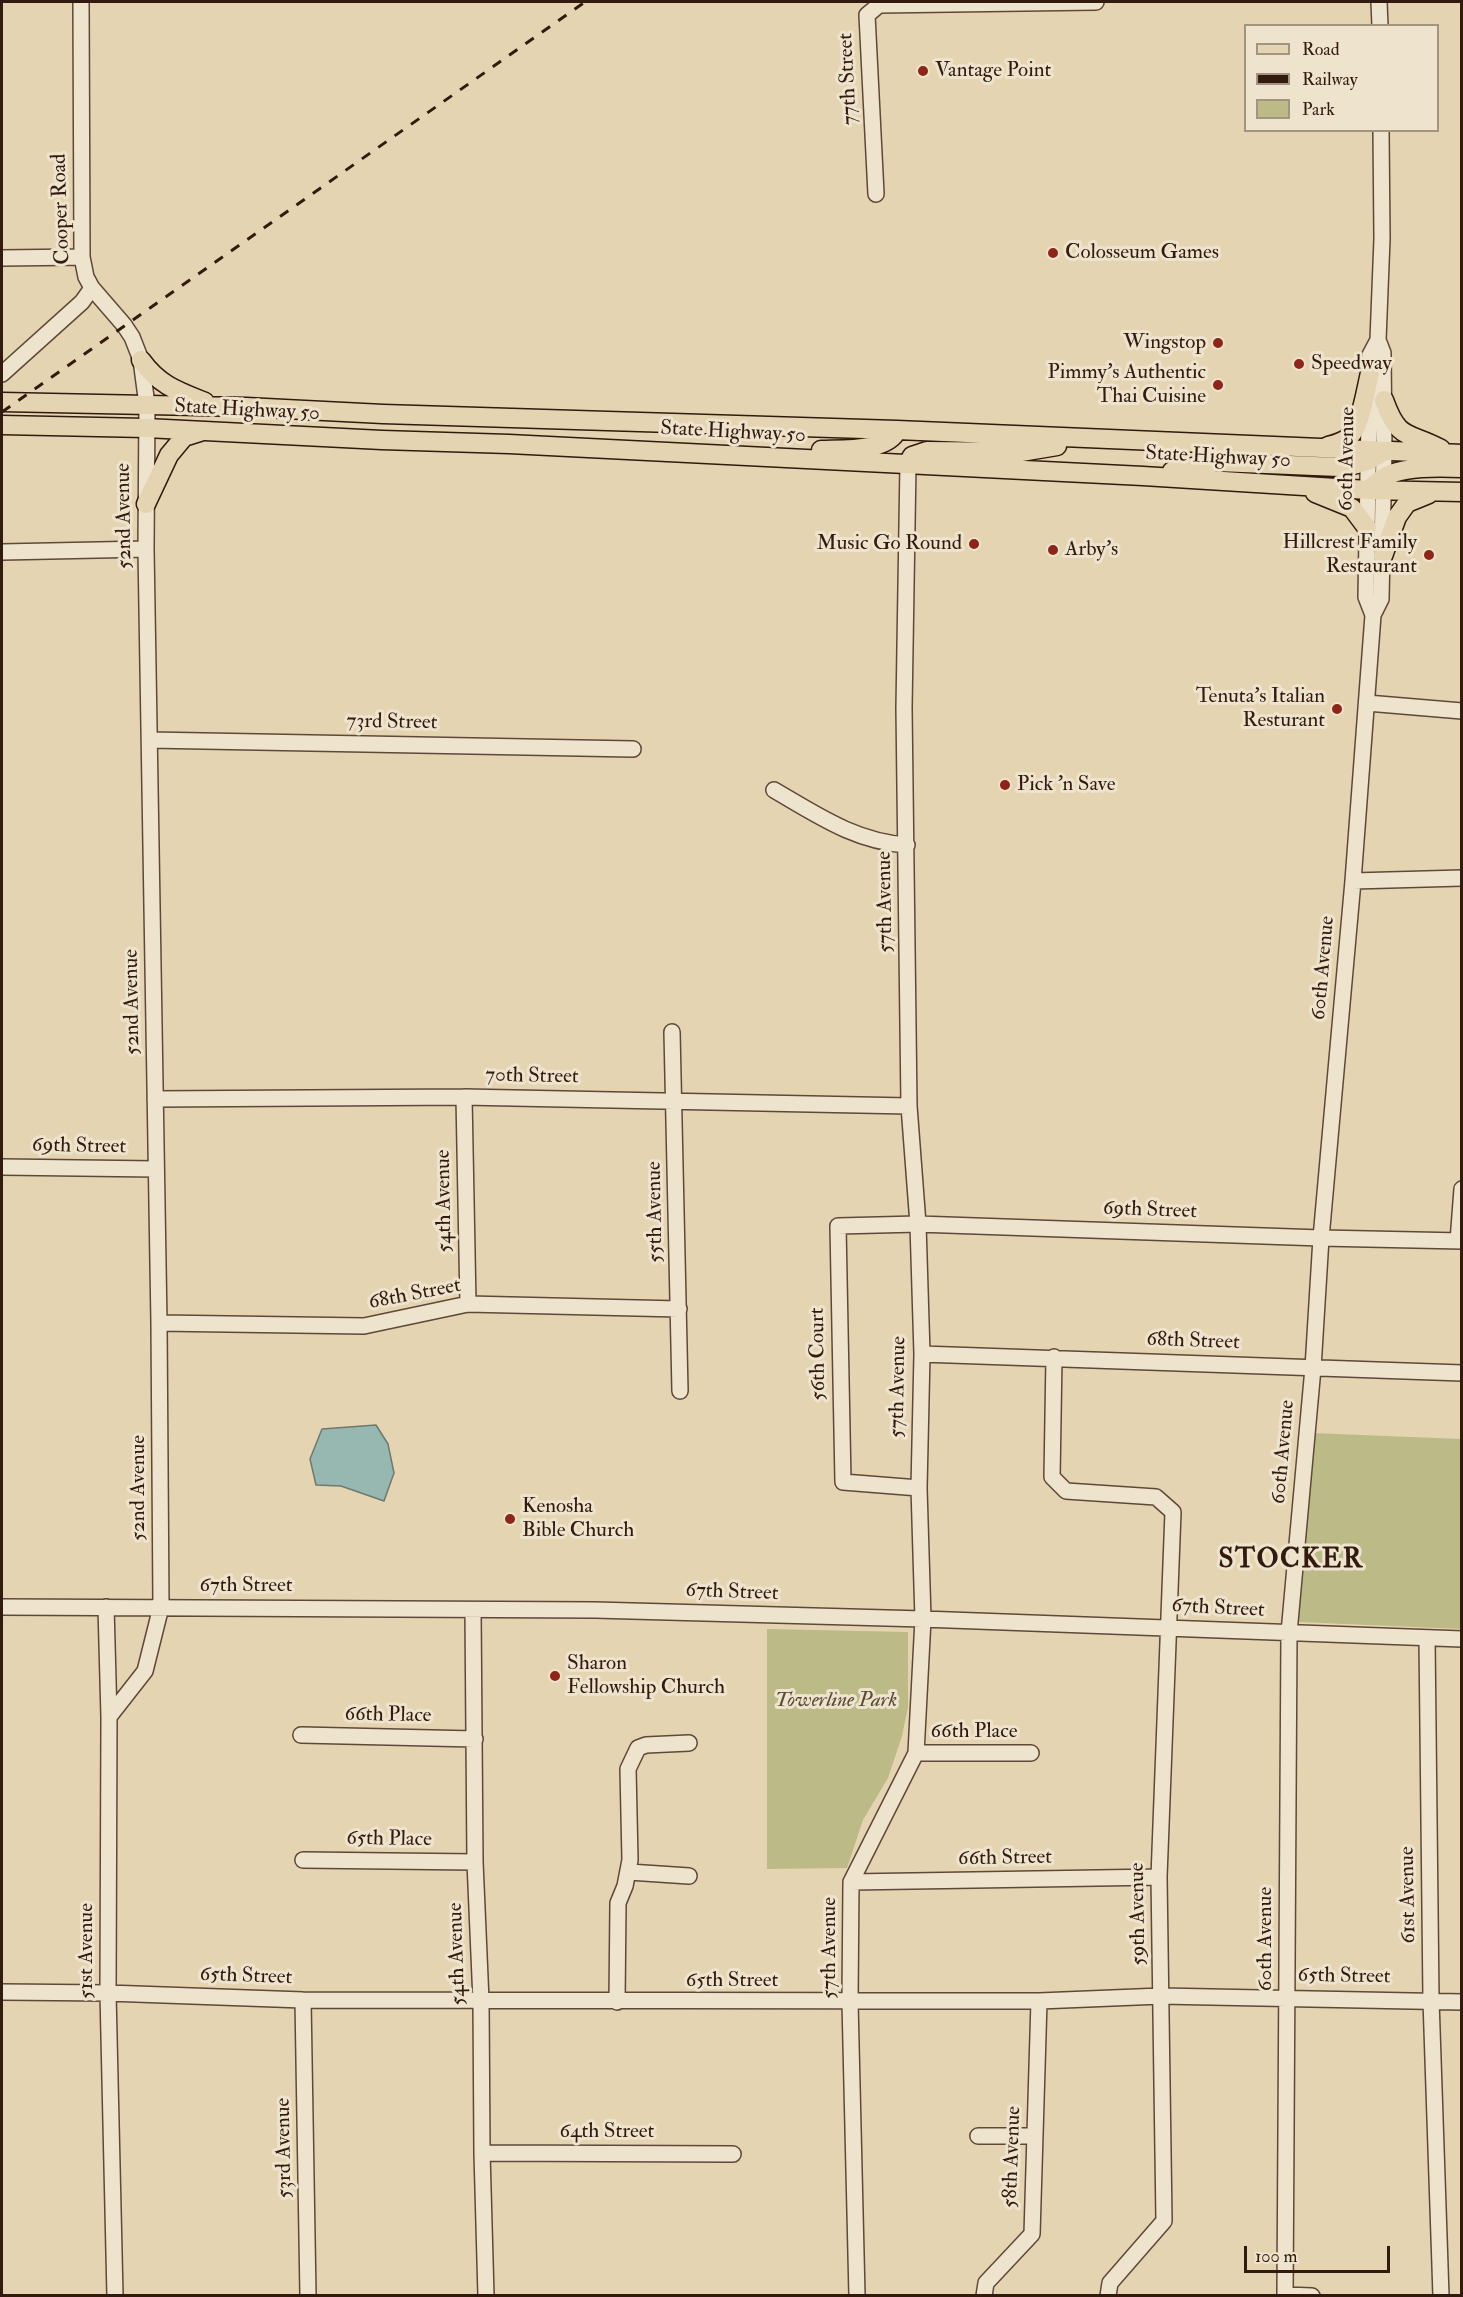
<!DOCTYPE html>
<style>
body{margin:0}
#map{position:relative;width:1463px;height:2297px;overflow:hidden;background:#e5d4b2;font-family:"IM FELL Double Pica",serif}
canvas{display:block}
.frame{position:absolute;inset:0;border:3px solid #321a0f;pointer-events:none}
.legend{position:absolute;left:1244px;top:24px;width:195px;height:108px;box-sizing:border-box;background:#eee3cd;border:2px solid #a39381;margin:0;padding:8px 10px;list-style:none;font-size:18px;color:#321a0f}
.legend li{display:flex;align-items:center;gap:12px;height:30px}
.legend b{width:30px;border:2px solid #a39381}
.scale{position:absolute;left:1244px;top:2246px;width:146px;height:27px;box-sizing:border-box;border:3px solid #321a0f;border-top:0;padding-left:8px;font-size:18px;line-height:21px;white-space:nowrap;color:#321a0f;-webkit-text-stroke:4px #eee3cd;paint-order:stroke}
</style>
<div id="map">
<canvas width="1463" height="2297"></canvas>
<div class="frame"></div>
<ul class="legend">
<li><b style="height:8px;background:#e5d4b2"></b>Road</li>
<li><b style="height:8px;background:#321a0f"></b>Railway</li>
<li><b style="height:16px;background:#bcbb87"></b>Park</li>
</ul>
<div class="scale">100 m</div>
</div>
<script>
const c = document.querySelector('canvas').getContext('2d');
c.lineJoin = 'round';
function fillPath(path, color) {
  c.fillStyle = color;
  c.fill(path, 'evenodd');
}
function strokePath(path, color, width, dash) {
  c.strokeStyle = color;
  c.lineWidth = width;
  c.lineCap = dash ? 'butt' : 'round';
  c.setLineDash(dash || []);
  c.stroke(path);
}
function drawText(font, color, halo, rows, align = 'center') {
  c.font = font + ' "IM FELL Double Pica",serif';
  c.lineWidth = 6;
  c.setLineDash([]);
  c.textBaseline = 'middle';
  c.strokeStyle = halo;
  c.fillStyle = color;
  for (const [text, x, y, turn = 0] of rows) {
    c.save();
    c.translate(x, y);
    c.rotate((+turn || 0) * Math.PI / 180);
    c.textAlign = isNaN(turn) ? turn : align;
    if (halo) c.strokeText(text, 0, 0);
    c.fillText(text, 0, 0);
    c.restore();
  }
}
fillPath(new Path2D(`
 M1312,1433l149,6v190l-163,-7z
 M767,1629l141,3v75l-6,29 -14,42 -25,42 -16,48 -80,1z`), '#bcbb87');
const water = new Path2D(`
 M376,1425l12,19 6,29 -10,28 -43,-15 -25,-1 -6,-26 12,-30z`);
fillPath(water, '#96b8b0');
strokePath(water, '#6e7970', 1.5);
const minor = new Path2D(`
 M81,2l1,255 4,20 6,11 32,37 8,12 9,23 6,45 -1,144 13,774 2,284 -16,64 -36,46
 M1379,2l1,24
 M876,194l-9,-179 12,-10 217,-3
 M2,258l80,-1
 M2,374l80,-72 10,-14
 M2,552l144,-3
 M1373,615l-7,-18 4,-242 8,-15
 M1367,703l95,8
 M150,740l483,9
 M774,790c43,25 82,52 133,55
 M1353,881l109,-3
 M672,1032l8,359
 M464,1097l4,207
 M155,1099l309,-2 445,9
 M2,1167l154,2
 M1458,1241l4,-52
 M159,1323l205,3 104,-22 211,5
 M922,1354l540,19
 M1054,1357l-2,120 14,14 90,6 17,15 -14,365 5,344 -54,62 -2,13
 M919,1488l-76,-6 -5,-256 80,-2 403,14 141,3
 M2,1607l593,3 328,9 539,20
 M106,1607l3,110 -1,276 7,303
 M473,1610l2,252 6,139 1,152 4,143
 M1427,1638l4,362 10,296
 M301,1735l174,4
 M916,1753h115
 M303,1860l172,2
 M629,1872l60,4
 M851,1882l308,-5
 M2,1992l106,1 195,7 736,1 122,-5 301,6
 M303,2000l5,296
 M617,2002l1,-99 7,-17 5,-26 -2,-91 10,-21 8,-3 43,-2
 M978,2136h56
 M482,2153l251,1
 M1285,2295l27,1
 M857,2296l-7,-294 1,-120 65,-129 7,-134 -4,-131 3,-134 -4,-130 -9,-118 -5,-398 4,-244
 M984,2296l2,-13 46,-49 7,-233
 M1285,2296l4,-663 24,-265 8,-130 32,-357 20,-266 8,-16 3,-148 -1,-98 -5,-13 4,-101 -1,-109`);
const major = new Path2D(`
 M141,360c18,25 36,31 64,42
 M1384,400c15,42 24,31 57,49
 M2,402l244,5 137,7 514,16 565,24
 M2,425l144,3 236,12 127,4 634,32 225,14 94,2
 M1328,446c8,-2 16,-4 22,-10 11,-11 16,-47 20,-63
 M821,450c20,-1 68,2 76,-20
 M908,464l4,-8 15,-5 94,1 36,-6
 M1172,471l46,-9 121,5c19,-2 30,-5 45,-16
 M1368,490c5,-4 10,-9 15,-12 17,-12 58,-11 79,-10
 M1315,493l37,15 15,20
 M146,504l23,-49 15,-18 16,-5
 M1383,556l14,-39 10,-14 22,-9`);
strokePath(minor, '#5f4838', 18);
strokePath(major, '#321a0f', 21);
strokePath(minor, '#eee3cd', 15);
strokePath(major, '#e5d4b2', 18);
strokePath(new Path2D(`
 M2,412l583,-410`), '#321a0f', 3, [10, 10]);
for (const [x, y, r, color] of [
 [923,71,6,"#8f2418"],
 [1053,253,6,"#8f2418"],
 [1218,343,6,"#8f2418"],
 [1299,364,6,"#8f2418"],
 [1218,385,6,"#8f2418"],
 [974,544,6,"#8f2418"],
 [1053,550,6,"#8f2418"],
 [1429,555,6,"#8f2418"],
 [1337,709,6,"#8f2418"],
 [1005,785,6,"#8f2418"],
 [510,1519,6,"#8f2418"],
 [555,1676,6,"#8f2418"]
]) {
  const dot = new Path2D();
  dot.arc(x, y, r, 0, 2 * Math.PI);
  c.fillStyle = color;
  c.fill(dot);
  strokePath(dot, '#eee3cd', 2);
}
drawText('21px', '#321a0f', '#eee3cd', [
 ["Vantage Point",935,71],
 ["Colosseum Games",1065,253],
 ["Wingstop",1206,343,"right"],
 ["Speedway",1311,364],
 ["Pimmy's Authentic",1206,373,"right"],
 ["Thai Cuisine",1206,397,"right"],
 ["Hillcrest Family",1417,543,"right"],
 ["Restaurant",1417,567,"right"],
 ["Music Go Round",962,544,"right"],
 ["Arby's",1065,550],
 ["Tenuta's Italian",1325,697,"right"],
 ["Resturant",1325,721,"right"],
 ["Pick 'n Save",1017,785],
 ["Kenosha",522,1507],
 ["Bible Church",522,1531],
 ["Sharon",567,1664],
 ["Fellowship Church",567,1688]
], 'left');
drawText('21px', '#321a0f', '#eee3cd', [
 ["77th Street",849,79,-93],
 ["Cooper Road",62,209,-92],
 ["State Highway 50",247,411,3],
 ["State Highway 50",733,433,3],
 ["State Highway 50",1218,458,3],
 ["60th Avenue",1348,459,-89],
 ["52nd Avenue",125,516,-91],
 ["73rd Street",392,723,1],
 ["57th Avenue",886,902,-91],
 ["60th Avenue",1324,968,-85],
 ["52nd Avenue",133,1002,-91],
 ["70th Street",532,1077,1],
 ["69th Street",79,1147,1],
 ["54th Avenue",445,1201,-91],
 ["69th Street",1150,1211,2],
 ["55th Avenue",656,1212,-91],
 ["68th Street",415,1295,-11],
 ["68th Street",1193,1342,2],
 ["56th Court",819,1354,-91],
 ["57th Avenue",899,1387,-89],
 ["60th Avenue",1284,1452,-85],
 ["52nd Avenue",139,1488,-90],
 ["67th Street",246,1586],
 ["67th Street",732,1593,2],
 ["67th Street",1218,1609,3],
 ["66th Place",388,1716,1],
 ["66th Place",974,1732],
 ["65th Place",389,1840,1],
 ["66th Street",1005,1859,-1],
 ["61st Avenue",1409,1895,-91],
 ["59th Avenue",1139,1914,-91],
 ["60th Avenue",1266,1939,-90],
 ["57th Avenue",830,1948,-90],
 ["51st Avenue",87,1951,-90],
 ["54th Avenue",458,1954,-92],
 ["65th Street",246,1977,2],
 ["65th Street",1344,1977,1],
 ["65th Street",732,1981],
 ["64th Street",607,2132],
 ["53rd Avenue",285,2148,-91],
 ["58th Avenue",1013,2157,-88]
]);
drawText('italic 21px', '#5b4a33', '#eee3cd', [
 ["Towerline Park",836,1701]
]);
c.letterSpacing = '1.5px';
drawText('bold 27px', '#321a0f', '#eee3cd', [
 ["STOCKER",1291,1561]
]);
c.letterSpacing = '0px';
</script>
